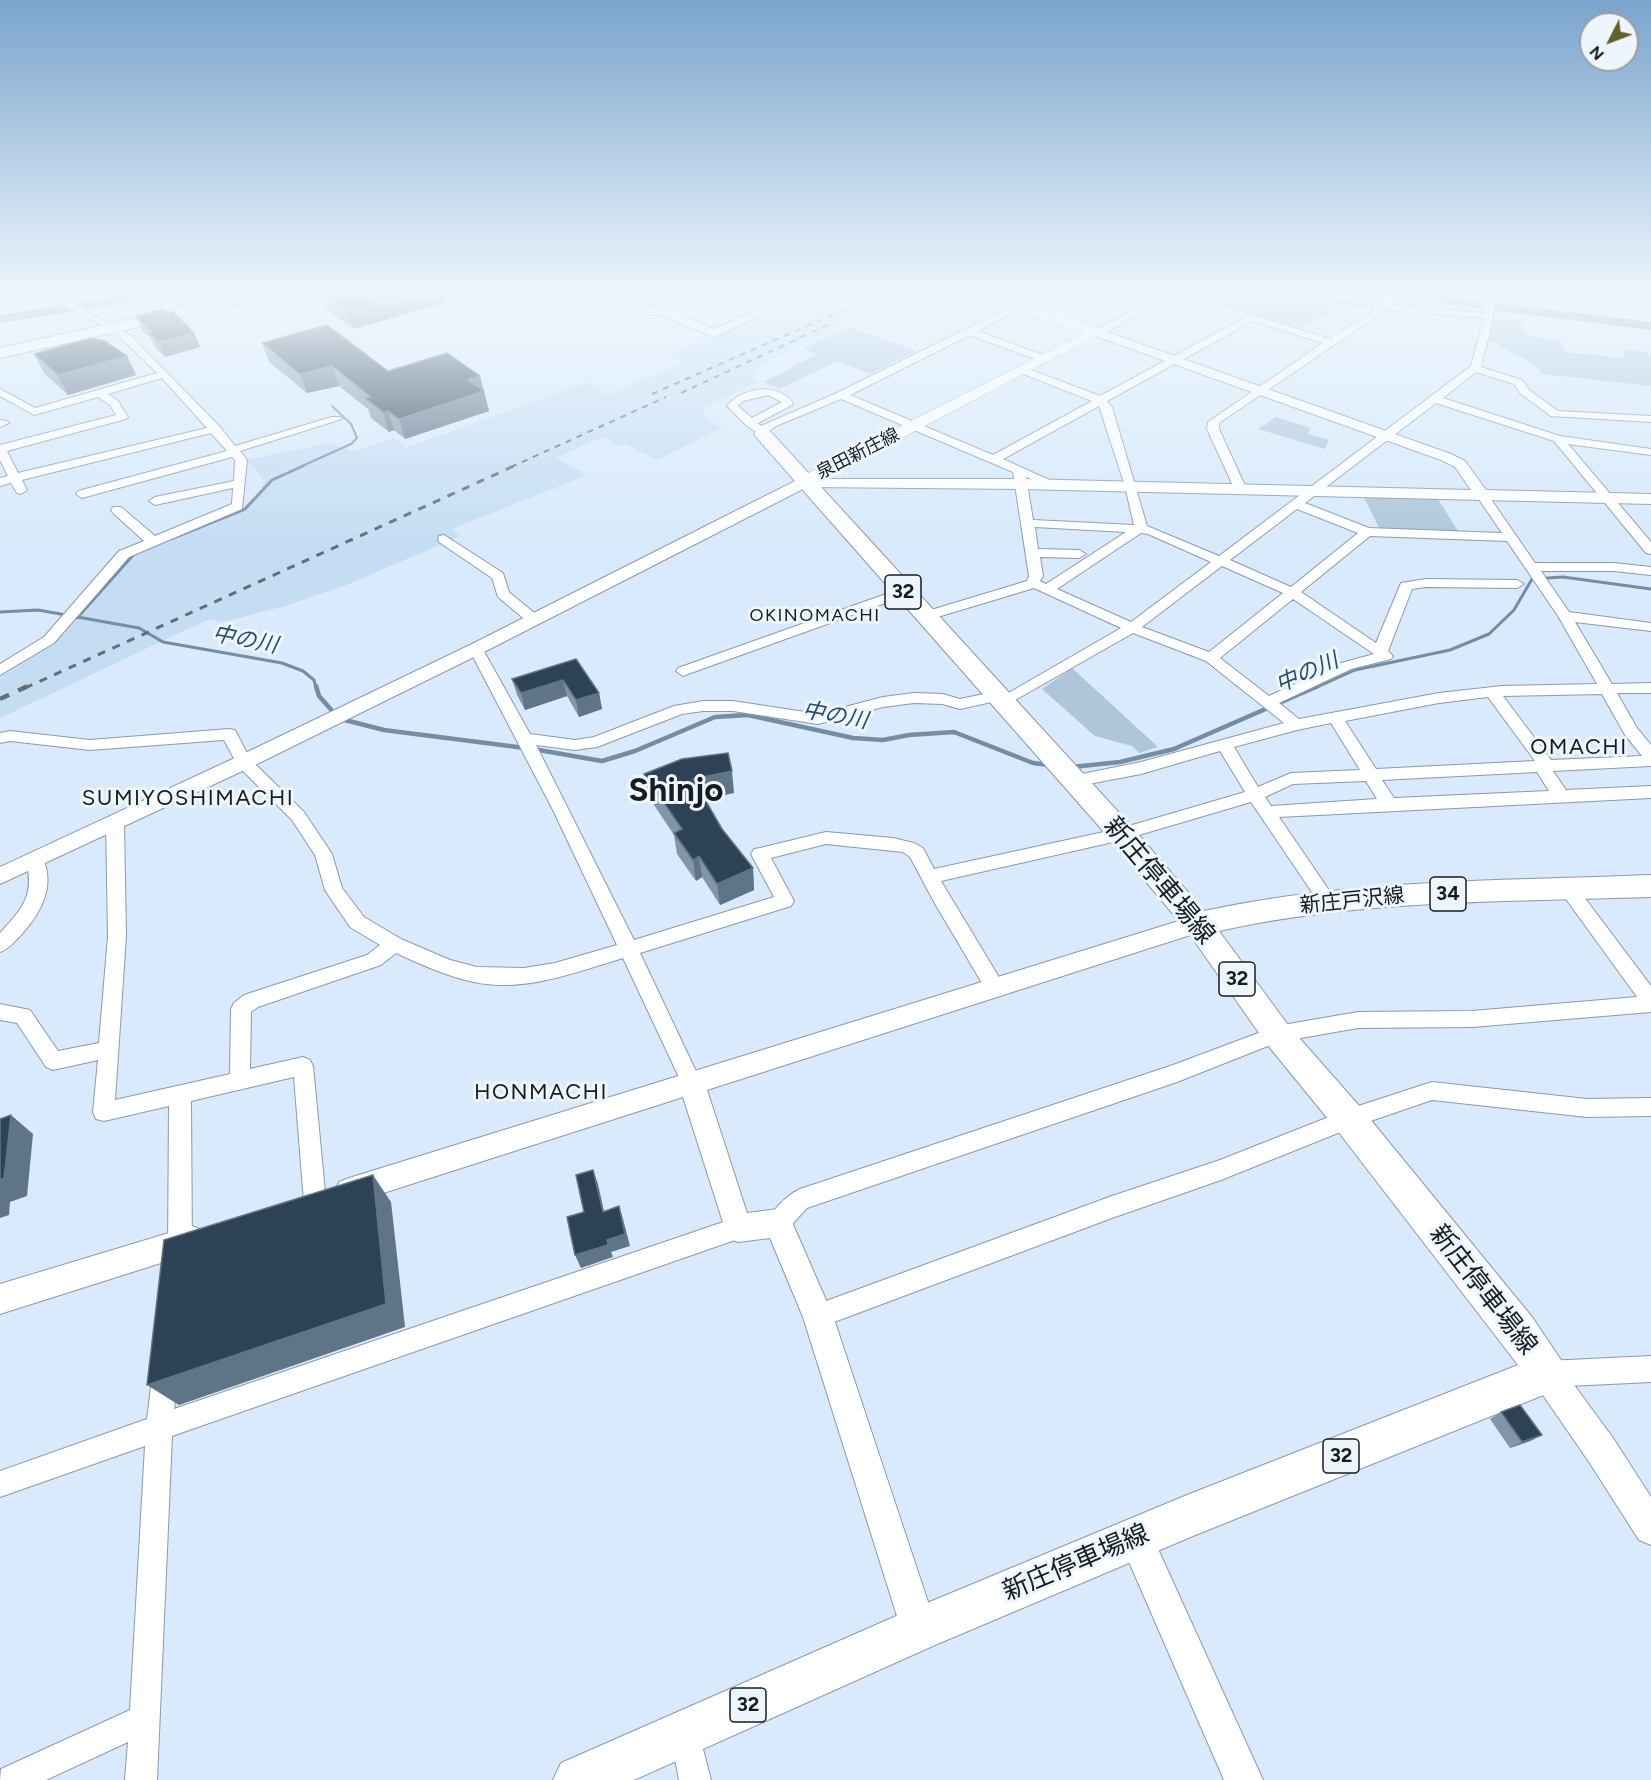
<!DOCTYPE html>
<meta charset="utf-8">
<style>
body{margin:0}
#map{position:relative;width:1651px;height:1780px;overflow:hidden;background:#d8eafb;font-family:Figtree,sans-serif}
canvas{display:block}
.north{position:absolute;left:1579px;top:12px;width:60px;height:60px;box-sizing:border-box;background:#eef6fc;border:2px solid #989fa5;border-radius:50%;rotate:228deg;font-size:16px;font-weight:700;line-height:24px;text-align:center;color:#161c22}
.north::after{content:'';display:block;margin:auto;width:21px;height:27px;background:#65612d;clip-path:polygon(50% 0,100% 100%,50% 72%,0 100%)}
</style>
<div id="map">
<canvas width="1651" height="1780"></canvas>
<div class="north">N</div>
</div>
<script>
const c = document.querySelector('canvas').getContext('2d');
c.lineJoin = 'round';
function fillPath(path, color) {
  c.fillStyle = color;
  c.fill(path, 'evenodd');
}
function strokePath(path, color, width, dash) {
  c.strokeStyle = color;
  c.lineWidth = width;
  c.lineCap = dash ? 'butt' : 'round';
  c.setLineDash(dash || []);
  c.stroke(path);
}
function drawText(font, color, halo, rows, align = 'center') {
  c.font = font + ' Figtree,"Noto Sans JP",sans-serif';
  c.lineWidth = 6;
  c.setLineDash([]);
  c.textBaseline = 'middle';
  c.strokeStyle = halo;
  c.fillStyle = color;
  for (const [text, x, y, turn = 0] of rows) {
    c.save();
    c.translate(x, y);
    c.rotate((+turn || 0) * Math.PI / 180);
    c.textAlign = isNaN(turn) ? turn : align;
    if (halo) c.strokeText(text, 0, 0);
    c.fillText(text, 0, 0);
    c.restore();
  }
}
fillPath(new Path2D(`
 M818,294h89l-152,73 4,3 -7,3 4,3 -4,2 7,4 -57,26 4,8 -1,3 18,8 -66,33 -32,-16 -4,2 -19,-9 -46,21 31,17 -135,54 8,7 -114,49 -61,21 -62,16 -14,-3 -209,99v-45l34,-19 100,-103 111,-45 15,-15 5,-10 -19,-21 83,-17 24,8 42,-13 10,10 181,-65 21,12 77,-32 -15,-8z`), '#c5ddf3');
fillPath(new Path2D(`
 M1224,294h92l34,7 -50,29 -92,-29z
 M1492,319l29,2 5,14 34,6 5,11 60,6 -2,-8 24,2 4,6v28l-109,-12 -4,-7 -48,-27z
 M850,327l66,24 -46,23 -33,-13 -57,28 -16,-7 52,-28 -13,-5z
 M1276,417l35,11 -3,6 21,6 -4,9 -67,-20z
 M1363,496l75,3 20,32 -78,-2z
 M1072,668l86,79 -19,6 -7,-7 -37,-10 -53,-47z`), '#aec5da');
strokePath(new Path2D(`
 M1613,294l21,2
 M300,467l51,-23 6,-6 -6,-14 -19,-18`), '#758da3', 2);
strokePath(new Path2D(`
 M173,538l72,-29 27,-29 31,-14
 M0,612l38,-2 101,18 24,14 119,21 21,8 11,9 2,8
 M77,618l57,-64
 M1315,688l40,-18 95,-20 39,-16 25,-24 18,-31 31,-2 88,12`), '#758da3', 3);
strokePath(new Path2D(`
 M316,686l3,10 16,18
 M341,719l43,11 141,18
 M533,749l69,12 33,-10 80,-34 33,-2 105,23 30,2 26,-5 45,-3 79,31 16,2
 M1072,767l48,-5 54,-13 144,-63`), '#758da3', 4.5);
fillPath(new Path2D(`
 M134,294h32l-7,4 -159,25v-8z
 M1387,294h38l226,28v8l-257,-32z`), '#758da3');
const minor = new Path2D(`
 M0,294h22l-22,6z
 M50,294h10l3,4 67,37 90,92 15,19 97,-29h8l2,2 -102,32 7,9 -5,49 -113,48 -75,86 -54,32v-11l44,-27 75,-86 25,-10 -31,-28 -2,-3 2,-3h8l34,29 77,-32 1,-16 -78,17 -6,-4 6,-4 79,-16 1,-21 -3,-3 -150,41 -6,-4 2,-3 149,-40 -16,-18 -189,47 5,10 -6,4 -4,-1 -6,-10 -11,3v-8l8,-2 -8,-16v-15l116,-30 -6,-10 -12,-8 -64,18 -34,-19v-7l35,19 122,-35 -41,-40 -59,-31zM162,378l45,50 -189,45 -11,-22 119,-32 2,-2 -10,-16 -10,-7z
 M1005,294h12l12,4 8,-4h12l-71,37 70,26v4h-8l-70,-26 -120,60 143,60 99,-54 -74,-29v-4h8l74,28 144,-78 -71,-24h13l144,45 46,-31 -58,-11 -4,-3h17l51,10 9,-10h9l-9,11 94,8 -1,-19h9v25l-12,48 41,13 7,10 29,21 93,5v6l-100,-6 -30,-22 -7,-10 -38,-12 -33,26 117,38 91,13v6l-83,-11 83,98v12l-5,-1 -92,-112 -118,-38 -131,100 64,25 133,5 -26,-38 6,-4 4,1 49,71h79l37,4v8l-37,-4h-73l28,41 82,11v8l-76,-9 37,62 39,-1v10h-34l20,35 14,17v21l-98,5 13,19 85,-4v12l-372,19 58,85 -3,5 -6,2 -6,-2 -71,-105 -129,38 -181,41 65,108 -3,6 -7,2 -7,-2 -55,-93 -24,-45 -7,-5 -77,-8 -55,14 23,43 -3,5 -151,47 62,131 -3,6 -7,3 -7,-3 -62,-132c-47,14 -99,35 -149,24 -28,-6 -52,-17 -78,-29l-15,12 -123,42 -7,5 -1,57 53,-12 7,3 3,6 13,136 -3,8 -8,3 -8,-3 -3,-8 -10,-125 -103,24 1,151 -4,8 -8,3 -8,-3 -4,-8 1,-146 -65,15 -8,-2 -3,-7 5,-52 -45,10 -7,-3 -29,-44 -17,-3v-16l30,6 28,41 41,-8 9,-107 -2,-113 3,-4h12l3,4 2,113 -11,164 115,-26 1,-65 3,-6 10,-8 123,-40 13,-10 -30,-18 -25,-37 -10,-35 -23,-35 -54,-54 -14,-26 -134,10 -80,-9 -10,2v-10l10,-2 80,9 139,-11 6,1 15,29 54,53 28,42 10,34 22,29 37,22 49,21 27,7 47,1 31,-5 62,-18 -64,-135 -84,-161 7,-4 5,1 49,88 45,6 19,-3 80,-31 29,-5h30l85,13 65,-17 31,-4 29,1 17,5 38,-8 7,4 116,-67 -87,-40 -103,31h-10l-2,-3 2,-3 106,-32 2,-5 -16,-104 -172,-73 -65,27 -7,5 -2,5 -4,1 -17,-12 -19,-19c15,-19 51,-24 66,-3l-1,2 -34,18 3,3 76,-33 185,-92zM1386,310l98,8 -13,48 -252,190 -72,-30 -35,-119 -5,-6 146,-80 70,22 -115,79 -1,7 27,59 6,4 4,-1 2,-3 -27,-59v-6zM768,395l14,7 -30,16 -14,-12 5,-5zM1099,406l26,80 9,39 -101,-5 -7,-43 26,11 6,-4 -55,-25zM1297,509l61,24 -67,54 -61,-27zM1035,527l91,5 -80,52 -6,-3 3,-5 -3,-19 39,1 7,-4 -7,-4 -41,-1zM1141,533l7,1 63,28 -80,60 -74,-33zM1370,536l137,5 51,75 39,68 -95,2 -63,7 -140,26 -20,-16 72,-34 40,-10 2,-3 -5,-5 24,-62 14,-2 91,1 7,-4 -7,-4 -91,-1 -25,4 -25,60 -75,-51zM1222,566l61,27 -74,59 -67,-25zM1293,599l81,55 -33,9 -72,33 -49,-38zM1133,633l73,28 78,62 -143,39 -74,15 -2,4 2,4 6,2 68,-13 79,-23 25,41 -123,36 -188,41 -11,-21 -9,-5 -21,-5 -67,-6 -66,16 -6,1 -3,5 23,43 -140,43 -98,-195 39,5 22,-3 85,-33 21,-3h30l85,13 65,-17 31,-4 28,1 18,5 36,-8 2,4 5,2zM1602,694l23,41 17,21 -91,4 -48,-64zM1488,697l47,64 -159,8 -31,-48 94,-18zM1331,723l29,47 -69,3 -33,14 -24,-40 63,-17zM1537,772l12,19 -155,7 -12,-18zM1366,781l11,18 -106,7 -6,-9 28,-13z
 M1626,294h25v5l-20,-2z
 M0,420l7,1 2,2 -9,4z
 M444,535l59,38 6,19 29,24 2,3 -2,3h-10l-30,-25 -6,-19 -53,-36 -1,-3 1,-3z
 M903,588l7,4 -2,3 -220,79 -5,2 -7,-5 2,-3z
 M35,854l6,1c16,29 0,58 -19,79 -7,7 -13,15 -22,18v-19c23,-25 35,-38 26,-73l3,-5z
 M1569,883l6,2 76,101v26l-179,15 -114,1 -80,14 -101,40 -370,126 -21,23 -8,3 -8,-3 -3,-8c5,-13 20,-28 33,-34l373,-124 104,-39 81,-14 114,-1 165,-14 -74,-102 -3,-5 3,-5z
 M1432,1082l155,17 64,-1v18l-64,1 -155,-17 -79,27 -132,53 -109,38 -294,110 -9,-3 -3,-9 3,-9 9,-3 294,-108 108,-36 129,-51z
 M738,1217l8,3 3,8 -3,8 -8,3 -566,197 -15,344h-32l3,-38 -82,38h-46l1,-11 129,-59 15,-264 -145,51v-26l147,-52 6,-47 4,-9 9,-4 9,4 4,9 -5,37z
 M1651,1356v26l-104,5 -9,-4 -4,-9 4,-9 9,-4z
 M685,1718l11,4 15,58h-32l-9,-47 4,-11z`);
const tertiary = new Path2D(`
 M765,294h14l11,8 -76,35 -53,-22 -16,-1 -6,-4c14,-12 59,12 75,19l61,-27z
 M1164,294h14l-71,38 344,122 14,7 21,29 165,4v10l-629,-15 -215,-2 -325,166 -231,114 -251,117v-17l237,-110 233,-112 329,-166h223l449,11 -16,-23 -14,-7 -348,-125 -2,-3z
 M1198,915l8,3 4,6 -4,6 -499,160 40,123 31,-4 10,4 45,103 104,313 -5,13 -13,5 -13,-5 -5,-13 -98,-312 -33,-79 -32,4 -10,-4 -45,-141 -334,107 -10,-4 -4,-9 4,-9 10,-4z
 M192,1226l10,4 4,10 -4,10 -202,64v-30z
 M1547,1358l11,5 55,75 38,59v48l-12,-5 -50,-78 -53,-77 -5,-11 5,-11z
 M1136,1522l12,5 115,253h-39l-105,-241 5,-12z`);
const secondary = new Path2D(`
 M979,294h19l104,35 2,3 -294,154h-12l-3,-4 3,-4 287,-145 -104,-36z`);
const primary = new Path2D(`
 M763,429l6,1 363,397 72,84c148,-32 297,-30 447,-36v22c-144,5 -290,2 -432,34l69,94 73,83 171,209 29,43 6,14 -6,14 -368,148 -258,109 -301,135h-81l8,-17 342,-150 284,-118 331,-130 -181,-235 -71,-87 -78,-111 -76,-91 -355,-403 -3,-4 3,-4z`);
const trunk = new Path2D(`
 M244,294h28l-8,5 -264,59v-10z`);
strokePath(minor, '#8a9aaa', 2);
strokePath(tertiary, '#8a9aaa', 2);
strokePath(secondary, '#8a9aaa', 1);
strokePath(primary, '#8a9aaa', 2);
strokePath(trunk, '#8a9aaa', 2);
fillPath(minor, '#fff');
fillPath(tertiary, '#fff');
fillPath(secondary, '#fff');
fillPath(primary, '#fff');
fillPath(trunk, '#fff');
strokePath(new Path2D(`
 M874,304l22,-10
 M681,393l153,-71
 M652,394l228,-100
 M511,467l155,-70`), '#626d77', 2, [6, 6]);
strokePath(new Path2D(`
 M25,688l489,-222`), '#626d77', 3, [8, 8]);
strokePath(new Path2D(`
 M0,699l28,-13`), '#626d77', 4.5, [10, 10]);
fillPath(new Path2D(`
 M320,294h124l2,6 -3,1 1,2 -91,26 -29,-21z
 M136,316l58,17 6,14 -35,10 -10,-10 -4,-9 -9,-8z
 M262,343l222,48 5,20 -84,28 -11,-9 -5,2 -18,-14 -3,-9 -29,-23 -32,7 -38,-31z
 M34,354l93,2 9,19 -68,20 -24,-22z
 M576,659l23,34 3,16 -23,8 -12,-21 -42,14 -8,-15 -5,-16z
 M644,774l90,19 -29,6 17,30 31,39 1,22 -34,15 -18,-28 -6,4 -19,-27 -3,-19 -26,-39z
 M1501,1412l41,23 -12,6 -20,7 -20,-29z`), '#8296a8');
fillPath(new Path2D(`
 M408,294h36l2,6 -3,1 1,2 -91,26 -6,-19z
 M194,333l6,14 -35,10 -6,-15z
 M127,356l9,19 -68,20 -10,-20z
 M332,366l7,20 -32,7 -7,-19z
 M480,376l9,35 -84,28 -6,-20 69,-39z
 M388,411l6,19 -5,2 -6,-20z
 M563,680l4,16 -42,14 -4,-17z
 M599,693l3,16 -23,8 -3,-17z
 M732,771l2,22 -38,8 -3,-22z
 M699,856l3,21 -6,4 -3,-21z
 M753,868l1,22 -34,15 -3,-21z
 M11,1115l22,19 -6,62 -17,6 -1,13 -9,3v-38z
 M593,1170l5,14 9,41 -4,-13z
 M373,1175l18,27 14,125 -226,78 -32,-20z
 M619,1206l4,13 7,27 -19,6 2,5 -32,11 -6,-13 32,-15z
 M1542,1435l-12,6 -20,7 12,-6z`), '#607487');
const building = new Path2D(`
 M324,294h84l-61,16z
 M164,309l4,4 5,-2 21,22 -35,9 -11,-9 4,-1 -16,-16z
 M327,325l61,46 59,-18 33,23 -12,4 16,11 -85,28 -11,-8 -5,1 -18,-14 6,-1 -39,-31 -32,8 -38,-31z
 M91,338l14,3 22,15 -69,19 -24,-21z
 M576,659l23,34 -23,7 -13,-20 -42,13 -9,-14z
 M728,753l4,18 -39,8 29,50 31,39 -36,16 -18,-28 -6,4 -19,-27 8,-4 -38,-55 38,-15z
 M11,1115l-7,63 -4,2v-61z
 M593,1170l10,42 16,-6 6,28 -18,6 1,5 -33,10 -8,-38 17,-5 -8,-37z
 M373,1175l13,129 -239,81 17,-145z
 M1520,1405l22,30 -20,7 -21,-30z`);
fillPath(building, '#2d4255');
strokePath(building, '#607487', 1.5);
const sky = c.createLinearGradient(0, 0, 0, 543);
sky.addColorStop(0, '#7aa4cc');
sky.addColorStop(0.54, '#edf6fd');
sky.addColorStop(1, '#edf6fd00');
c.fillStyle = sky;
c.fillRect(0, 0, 1651, 543);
drawText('18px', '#161c22', '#eef6fc', [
 ["泉田新庄線",858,454,-27]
]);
c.letterSpacing = '1.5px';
drawText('18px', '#161c22', '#eef6fc', [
 ["OKINOMACHI",815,616]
]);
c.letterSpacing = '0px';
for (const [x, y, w] of [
 [903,592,36],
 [1448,894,36],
 [1237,979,36],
 [1341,1456,36],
 [748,1705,36]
]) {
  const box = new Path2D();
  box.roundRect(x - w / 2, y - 17, w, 34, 4.5);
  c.fillStyle = '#eef6fc';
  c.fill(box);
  strokePath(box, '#161c22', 1.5);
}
drawText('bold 20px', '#161c22', null, [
 ["32",903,592],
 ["34",1448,894],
 ["32",1237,979],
 ["32",1341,1456],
 ["32",748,1705]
]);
drawText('21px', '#161c22', '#eef6fc', [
 ["新庄戸沢線",1352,901,-6]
]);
drawText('italic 22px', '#244c6e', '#eef6fc', [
 ["中の川",245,640,11],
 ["中の川",1307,673,-24],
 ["中の川",835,716,10]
]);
c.letterSpacing = '1.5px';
drawText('22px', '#161c22', '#eef6fc', [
 ["OMACHI",1579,748],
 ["SUMIYOSHIMACHI",188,799],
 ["HONMACHI",541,1093]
]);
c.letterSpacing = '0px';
drawText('26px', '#161c22', '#eef6fc', [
 ["新庄停車場線",1159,881,50],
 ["新庄停車場線",1483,1290,52],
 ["新庄停車場線",1076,1563,-23]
]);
drawText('bold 33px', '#161c22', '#eef6fc', [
 ["Shinjo",676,791]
]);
</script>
